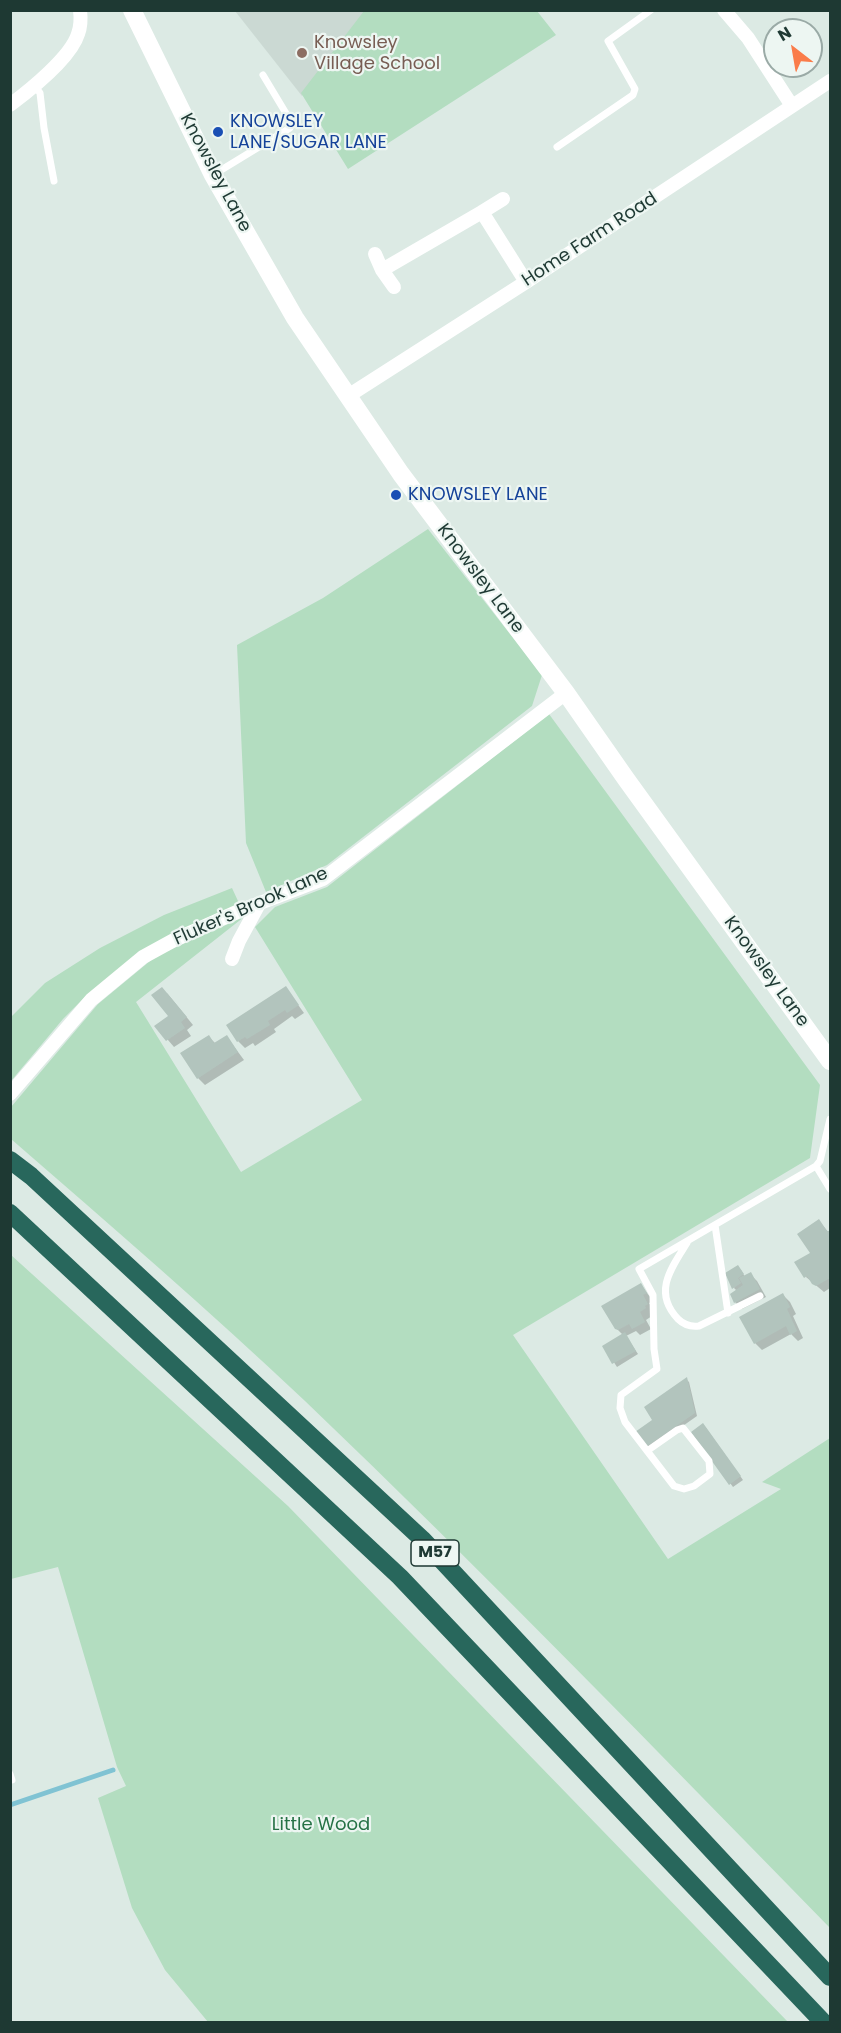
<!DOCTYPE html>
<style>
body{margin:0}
#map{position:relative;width:841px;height:2033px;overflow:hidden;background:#dceae4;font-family:Poppins,sans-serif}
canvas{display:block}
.frame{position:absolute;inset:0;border:12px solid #1e3933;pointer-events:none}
.north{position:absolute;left:763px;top:18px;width:60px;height:60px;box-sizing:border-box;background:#edf6f2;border:2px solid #9aaaa6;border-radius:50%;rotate:329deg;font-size:16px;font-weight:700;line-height:24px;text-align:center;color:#1e3933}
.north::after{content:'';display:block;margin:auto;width:21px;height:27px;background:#fa7c4a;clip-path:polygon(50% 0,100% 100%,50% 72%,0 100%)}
</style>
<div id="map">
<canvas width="841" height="2033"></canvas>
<div class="frame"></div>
<div class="north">N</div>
</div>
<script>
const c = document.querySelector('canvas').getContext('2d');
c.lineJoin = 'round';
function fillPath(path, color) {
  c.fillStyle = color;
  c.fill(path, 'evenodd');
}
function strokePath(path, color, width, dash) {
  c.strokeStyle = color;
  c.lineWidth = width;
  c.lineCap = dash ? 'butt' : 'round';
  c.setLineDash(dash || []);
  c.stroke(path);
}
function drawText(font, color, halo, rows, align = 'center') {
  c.font = font + ' Poppins,sans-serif';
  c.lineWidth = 4.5;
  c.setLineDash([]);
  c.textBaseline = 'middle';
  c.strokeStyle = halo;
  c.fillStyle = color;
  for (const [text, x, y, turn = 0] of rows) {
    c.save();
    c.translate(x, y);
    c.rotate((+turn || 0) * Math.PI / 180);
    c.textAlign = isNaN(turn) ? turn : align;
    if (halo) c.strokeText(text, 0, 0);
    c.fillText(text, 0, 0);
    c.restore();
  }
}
fillPath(new Path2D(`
 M235,11h133l-66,85z`), '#cbd9d3');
fillPath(new Path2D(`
 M364,11h173l19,24 -208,134 -47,-76z
 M428,529l114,146 -10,31 -205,159 -61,27 -20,-49 -9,-198 86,-47z
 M549,714l271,371 -10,73 -297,177 155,224 113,-70 -19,-7 68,-44v490c-173,-177 -345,-355 -525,-527 -95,-90 -195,-176 -294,-262v-32l87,-103 58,-48 88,-39 -108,85 105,170 121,-72 -107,-173 20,-20 52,-20z
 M232,888l6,13 -3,6 -147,87 -25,25 -52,62v-64l34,-34 55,-35 64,-33z
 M11,1255l277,251 500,516h-580l-43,-52 -33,-62 -34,-110 28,-12 -9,-19 -59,-200 -47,12z`), '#b3ddc0');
fillPath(new Path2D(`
 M286,988l18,25 -9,6 -3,-3 -18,13 2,3 -21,14 -2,-3 -8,5 -7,-7z
 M167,993l26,32 -6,5 4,6 -17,11 -18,-21 14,-10z
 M208,1036l8,8 11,-7 17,23 -39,25 -7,-7z
 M819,1221l11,13v54l-6,4 -18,-15z
 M741,1270l4,7 5,-3 7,7 9,16 -24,12 -7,-7 1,-12 -2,-2z
 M641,1285l12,16 -4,2 5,8 -2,5 -6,4 5,9 -11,6 -4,-4 -10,5 12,18 -21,13 -13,-20 19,-12 -7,-7z
 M783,1295l7,7 6,12 -3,2 10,22 -5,3 -7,-7 -29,16 -7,-7z
 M686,1379l3,3 8,34 -47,33 -3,-3 7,-26z
 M706,1428l37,52 -10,7 -40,-55z`), '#0003');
strokePath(new Path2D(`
 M10,1805l103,-35`), '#80c3d3', 5);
fillPath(new Path2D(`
 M286,986l13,19 -12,8 -2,-3 -17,11 2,4 -23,14 -2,-2 -8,5 -11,-17z
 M162,987l25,30 -6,5 4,6 -19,13 -12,-15 14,-10 -17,-21z
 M209,1035l5,8 13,-8 11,17 -41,27 -17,-26z
 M819,1219l8,12h3v47l-14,8 -4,-2 -5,-8 -3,2 -10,-16 16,-9 -13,-19z
 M738,1265l6,9 -6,4 3,5 -9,6 -7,-16z
 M751,1272l9,17 -26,14 -4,-9 13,-9 -4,-7z
 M641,1283l6,10 -4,2 5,9 -3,2 1,2 -6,4 5,10 -13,7 -3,-5 -11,6 -3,-1 -14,-23z
 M783,1293l7,14 -3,2 10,22 -7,4 -4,-9 -32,18 -15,-27z
 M625,1332l11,19 -24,13 -10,-18z
 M687,1377l8,36 -49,34 -11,-15 17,-12 -8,-13z
 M703,1423l38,53 -12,9 -38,-53z`), '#b2c4bd');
strokePath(new Path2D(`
 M35,86l5,7 4,35 10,53
 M557,147l76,-52 2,-6 -27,-48 43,-31
 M213,175l77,-47v-8l-27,-45
 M816,1166l14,23
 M715,1225l13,88
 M687,1243c-15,24 -35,49 -9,76 6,6 13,8 21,7l61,-30
 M647,1451l30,-21 6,-2 26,33 1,13 -16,12 -10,3 -10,-3 -49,-64 -5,-14 1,-13 36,-26 -3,-20 -1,-54 -14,-26 177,-103 4,-5 10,-42
 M10,1774l2,6`), '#fff', 7);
strokePath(new Path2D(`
 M724,10l24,28 44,68
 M10,105c20,-15 61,-48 68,-71 3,-8 3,-16 2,-24
 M482,212l21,-13
 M375,254l7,16 12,17
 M382,270l100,-58 44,70
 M348,396l178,-114 304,-201
 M232,959l7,-18 20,-37
 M10,1094l81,-94 52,-43 31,-17 65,-29 84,-32 243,-186`), '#fff', 14);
strokePath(new Path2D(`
 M132,10l81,165 82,143 106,156 165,219 60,86 204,282`), '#fff', 18);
strokePath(new Path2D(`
 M10,1160l21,16 391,363 408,438
 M10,1213l390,364 423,445`), '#28675c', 18);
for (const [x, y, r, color] of [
 [302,53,6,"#8d6e63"],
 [218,132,6,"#1a4fb4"],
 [396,495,6,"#1a4fb4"]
]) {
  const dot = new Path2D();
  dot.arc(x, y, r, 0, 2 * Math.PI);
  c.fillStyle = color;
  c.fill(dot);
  strokePath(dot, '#edf6f2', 2);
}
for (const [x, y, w] of [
 [435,1553,48]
]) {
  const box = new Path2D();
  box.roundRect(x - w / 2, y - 13, w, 26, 4.5);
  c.fillStyle = '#edf6f2';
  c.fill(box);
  strokePath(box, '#1e3933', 1.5);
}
drawText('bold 16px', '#1e3933', null, [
 ["M57",435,1553]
]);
drawText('18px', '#785e54', '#edf6f2', [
 ["Knowsley",314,43],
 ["Village School",314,64]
], 'left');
drawText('18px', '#164399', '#edf6f2', [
 ["KNOWSLEY",230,122],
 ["LANE/SUGAR LANE",230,143],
 ["KNOWSLEY LANE",408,495]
], 'left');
drawText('18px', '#1e3933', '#edf6f2', [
 ["Knowsley Lane",215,173,62],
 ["Home Farm Road",590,240,-33],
 ["Knowsley Lane",480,579,53],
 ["Fluker's Brook Lane",251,907,-24],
 ["Knowsley Lane",766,972,54]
]);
drawText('18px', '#267246', '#edf6f2', [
 ["Little Wood",321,1825]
]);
</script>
